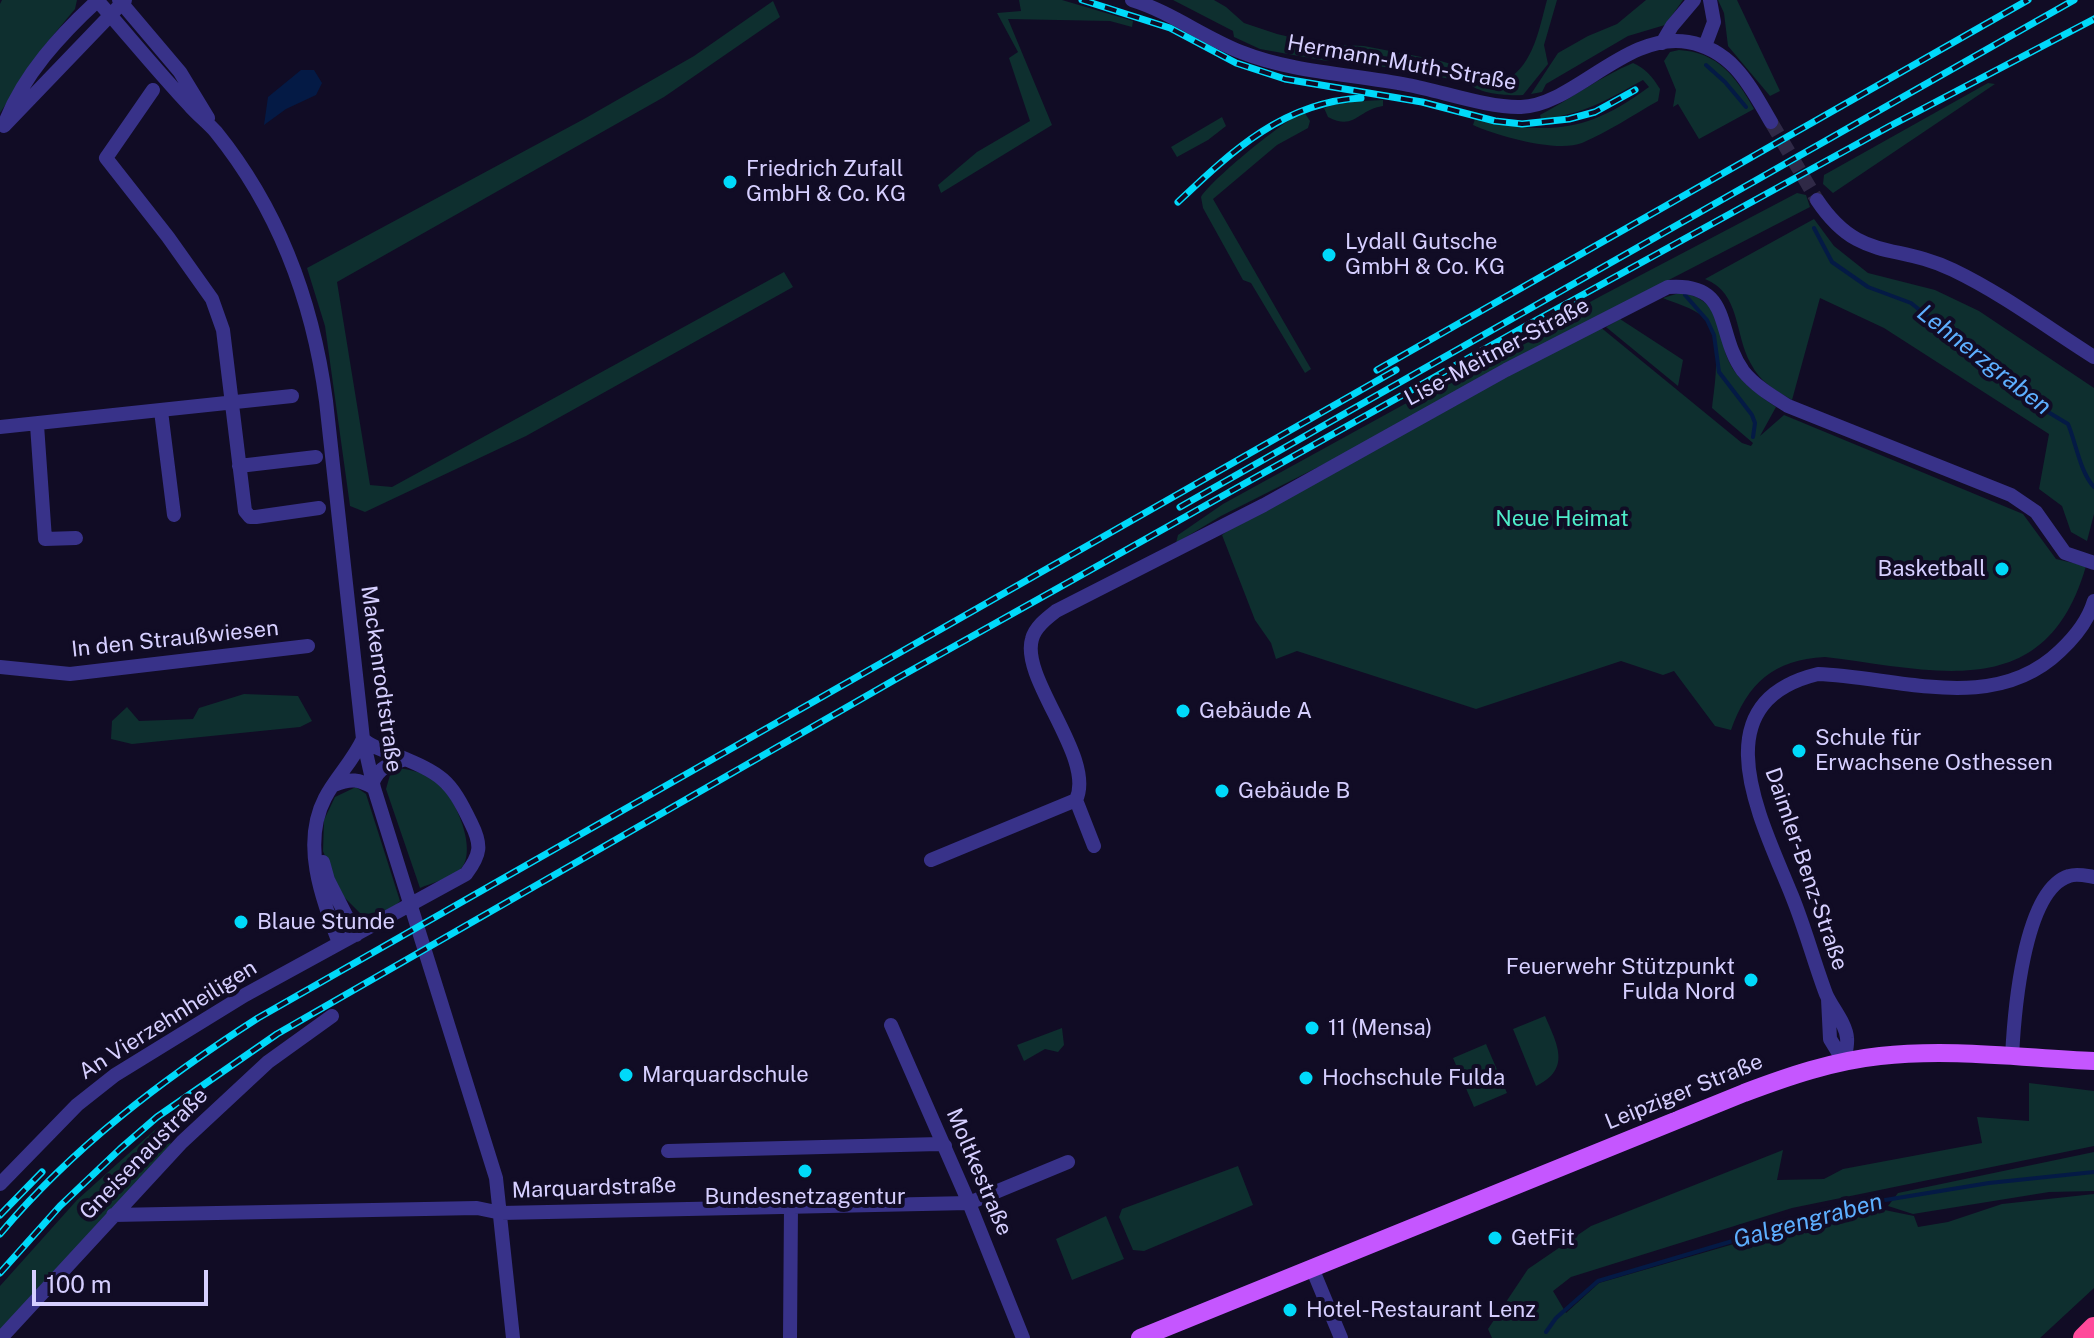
<!DOCTYPE html>
<meta charset="utf-8">
<style>
body{margin:0}
#map{position:relative;width:2094px;height:1338px;overflow:hidden;background:#110c25;font-family:"Public Sans",sans-serif}
canvas{display:block}
.scale{position:absolute;left:32px;top:1270px;width:176px;height:36px;box-sizing:border-box;border:4px solid #d6cfff;border-top:0;padding-left:10px;font-size:24px;line-height:28px;white-space:nowrap;color:#d6cfff;-webkit-text-stroke:6px #110c25;paint-order:stroke}
</style>
<div id="map">
<canvas width="2094" height="1338"></canvas>
<div class="scale">100 m</div>
</div>
<script>
const c = document.querySelector('canvas').getContext('2d');
c.lineJoin = 'round';
function fillPath(path, color) {
  c.fillStyle = color;
  c.fill(path, 'evenodd');
}
function strokePath(path, color, width, dash) {
  c.strokeStyle = color;
  c.lineWidth = width;
  c.lineCap = dash ? 'butt' : 'round';
  c.setLineDash(dash || []);
  c.stroke(path);
}
function drawText(font, color, halo, rows, align = 'center') {
  c.font = font + ' "Public Sans",sans-serif';
  c.lineWidth = 8;
  c.setLineDash([]);
  c.textBaseline = 'middle';
  c.strokeStyle = halo;
  c.fillStyle = color;
  for (const [text, x, y, turn = 0] of rows) {
    c.save();
    c.translate(x, y);
    c.rotate((+turn || 0) * Math.PI / 180);
    c.textAlign = isNaN(turn) ? turn : align;
    if (halo) c.strokeText(text, 0, 0);
    c.fillText(text, 0, 0);
    c.restore();
  }
}
fillPath(new Path2D(`
 M2,0h75l-2,9 -30,36 -45,68v-109z
 M1019,0h43l71,21 -1,6 -22,-6 -102,-2 44,106 -111,68 -3,-8 39,-33 53,-31 -21,-63 9,-6 -21,-39 24,-2z
 M1173,0h41l12,7 18,16 33,11 43,10 44,2 73,14 70,20c27,-17 32,-51 40,-80h10l-13,45 4,19 -25,31c-16,1 -45,-1 -56,-13l-133,-24 -7,3 -67,-12 -26,-12 -1,-6z
 M1646,0h37l-18,25 -37,11 -82,48 -4,8 -11,2 27,-41 30,-17 29,-12z
 M1718,0h19l43,91 -10,5 -42,-50 -4,-33z
 M773,1l7,16 -116,80 -327,185 33,203 22,2 392,-215 9,15 -267,149 -161,76 -15,-6 -25,-180 -18,-58 277,-149 110,-63z
 M1679,50c39,2 57,27 75,59l-55,30 -21,-35 -5,3 3,-17 -12,-29 6,-9z
 M1633,63c13,6 19,13 27,26l-2,12c-25,14 -50,31 -76,42 -25,10 -84,-7 -109,-18l2,-6c74,16 112,14 174,-32l-6,-7c-38,21 -58,34 -102,39l-1,-4c32,-17 60,-38 93,-52z
 M1988,83l7,1 -162,109 -10,-9 1,-9z
 M1383,100v6c-26,4 -28,25 -55,11l-4,-9 19,-6z
 M1304,112l6,9 -2,7 -31,17 -64,54 98,170 -6,4 -54,-90 -8,-3 -40,-72 -2,-11c10,-17 84,-78 103,-85z
 M1222,117l4,9 -18,14 -31,17 -6,-10z
 M1797,193l9,2 4,12 -298,154 -172,95 -119,60 -45,27 2,-8 45,-31 378,-208z
 M1814,219l20,27 34,27 67,17 44,21 115,77v126l-7,27 -16,-9 -9,-26 -23,-17 10,-55 -165,-106 -64,-30 -28,102c-17,-10 -32,-18 -41,-36 -17,-30 -10,-71 -46,-85z
 M1679,293c24,2 36,15 43,39 3,8 1,17 5,25 8,22 30,37 49,50l-16,29 24,-21 239,99 33,45 30,7c-40,140 -151,104 -261,91 -52,3 -77,26 -94,73l-16,-4 -41,-55 -11,4 -42,-14 -145,48 -179,-58 -21,8 -5,-16 -16,-23 -33,-85 13,-10 364,-199 143,117 9,3 2,-3 -41,-35c3,-26 11,-69 -9,-91 -9,-9 -29,-14 -40,-19z
 M1620,319l63,41 -5,26 -72,-59z
 M244,694l54,2 14,25 -12,6 -168,17 -21,-5 1,-18 15,-14 12,14 54,-2 6,-11z
 M398,768c13,2 24,4 36,11 19,13 46,71 26,91 -9,8 -28,13 -40,18l-34,-99 4,-14z
 M356,787l10,7 34,107 -8,8 -30,6 -23,-23 -16,-41 1,-31 11,-23z
 M1545,1016c12,28 27,53 -9,70l-23,-57z
 M1062,1028l2,17 -6,7 -13,-3 -21,12 -7,-16z
 M1486,1044l21,49 -33,14 -21,-49z
 M2029,1083l65,8v55l-302,62 -221,69 -18,14 13,22 33,-30 266,-77 49,10 4,11 30,-5 54,-18 92,-10v94l-54,50h-548l-4,-9 40,-60 63,-43 192,-76 -6,30 47,-1 19,-10 139,-26 -5,-26 52,4z
 M158,1127l10,7 3,11 -171,188v-47l77,-86z
 M2094,1152v39l-45,1 -136,22 -25,-8 10,-13z
 M1238,1166l15,39 -109,46 -11,-1 -14,-33 3,-8z
 M1106,1216l18,43 -52,21 -16,-41z`), '#0e2f2f');
fillPath(new Path2D(`
 M301,70h13l8,13 -6,12 -30,14 -22,16 4,-28z`), '#041a45');
strokePath(new Path2D(`
 M1706,65l19,17 21,25
 M1814,228l18,34 36,25 43,16 127,103 30,18c8,19 12,48 26,63
 M1685,295l22,25 7,15 5,37 33,43 3,8 -2,14
 M1546,1332l10,-14 42,-37 185,-55 90,-24 116,-19 105,-11`), '#041a45', 4);
strokePath(new Path2D(`
 M1771,122l46,78`), '#2f2946', 14, [14, 7]);
strokePath(new Path2D(`
 M97,0c31,35 61,72 93,106 8,9 18,17 26,26 63,78 97,171 110,269l37,338 11,49 122,390 17,160
 M119,0l61,72 28,46
 M1132,0c39,12 71,37 109,52 53,21 112,22 167,33 33,6 80,23 113,22 52,-1 106,-76 167,-65 45,8 62,44 83,80
 M1662,43l10,-17 22,-26
 M1705,46l9,-24 -4,-22
 M153,90l-47,68 62,79 44,62 11,31 22,181 5,6h6l63,-9
 M5,123c18,-48 56,-89 93,-123
 M4,126l121,-126
 M1817,200c42,63 78,42 136,70 50,24 95,58 141,87
 M161,411l13,104
 M37,425l8,114 31,-1
 M0,427l292,-31
 M239,466l77,-9
 M0,667l70,7 238,-28
 M373,782c6,-15 18,-19 33,-23
 M334,785c17,-7 25,-6 40,3
 M1076,800l18,46
 M931,860l145,-60c20,-42 -56,-121 -44,-161 3,-12 15,-21 24,-28l208,-106 242,-135 162,-83c66,-5 47,46 75,84 12,15 29,25 45,35l223,89 25,17 29,41 29,10
 M323,862l5,18 28,55
 M339,943c-17,-45 -38,-99 -14,-145 11,-21 28,-37 38,-59
 M1828,999l2,40 14,23
 M891,1025l78,178 54,135
 M2012,1057c2,-41 11,-167 57,-181 8,-3 18,0 25,1
 M1844,1062c1,-7 4,-17 3,-24 -1,-15 -15,-30 -21,-44 -12,-32 -21,-66 -34,-98 -30,-75 -94,-193 26,-222 80,3 176,41 242,-23 15,-14 28,-30 34,-50
 M668,1151l271,-7 6,2
 M0,1184l77,-79 38,-30 130,-80 221,-121c15,-20 16,-29 5,-51 -21,-44 -29,-49 -75,-68 -12,-5 -24,-7 -33,-16
 M113,1215l364,-7 24,5 468,-10 99,-41
 M1312,1268l29,70
 M1,1338l181,-196 86,-80 64,-46
 M790,1338l1,-133`), '#383289', 14);
strokePath(new Path2D(`
 M1140,1338l604,-245c45,-17 89,-32 136,-37 70,-8 144,2 214,5`), '#c556ff', 18);
strokePath(new Path2D(`
 M2084,1338l10,-10`), '#ff4a9b', 22);
const rail = new Path2D(`
 M1082,0l88,28 66,35 49,16 137,23 73,19 27,3 47,-5 26,-7 40,-22
 M1178,202c53,-50 105,-100 183,-104
 M1377,370l651,-370
 M1180,507l894,-507
 M0,1215l42,-43
 M0,1234c73,-87 163,-155 258,-216l1138,-648
 M0,1273l60,-67 60,-57 37,-32 120,-83 626,-359 621,-348 366,-201 204,-107`);
strokePath(rail, '#00d9fa', 7);
strokePath(rail, '#110c25', 4, [12]);
for (const [x, y, r, color] of [
 [730,182,8,"#00d9fa"],
 [1329,255,8,"#00d9fa"],
 [2002,569,8,"#00d9fa"],
 [1183,711,8,"#00d9fa"],
 [1799,751,8,"#00d9fa"],
 [1222,791,8,"#00d9fa"],
 [241,922,8,"#00d9fa"],
 [1751,980,8,"#00d9fa"],
 [1312,1028,8,"#00d9fa"],
 [626,1075,8,"#00d9fa"],
 [1306,1078,8,"#00d9fa"],
 [805,1171,8,"#00d9fa"],
 [1495,1238,8,"#00d9fa"],
 [1290,1310,8,"#00d9fa"]
]) {
  const dot = new Path2D();
  dot.arc(x, y, r, 0, 2 * Math.PI);
  c.fillStyle = color;
  c.fill(dot);
  strokePath(dot, '#110c25', 3);
}
drawText('22px', '#d6cfff', '#110c25', [
 ["Hermann-Muth-Straße",1402,63,10],
 ["Lise-Meitner-Straße",1497,352,-28],
 ["In den Straußwiesen",175,639,-6],
 ["Mackenrodtstraße",381,679,82],
 ["Daimler-Benz-Straße",1806,869,71],
 ["An Vierzehnheiligen",168,1020,-32],
 ["Leipziger Straße",1684,1092,-22],
 ["Gneisenaustraße",144,1154,-46],
 ["Moltkestraße",979,1172,67],
 ["Marquardstraße",594,1188,-2]
]);
drawText('22px', '#d6cfff', '#110c25', [
 ["Friedrich Zufall",746,169],
 ["GmbH & Co. KG",746,194],
 ["Lydall Gutsche",1345,242],
 ["GmbH & Co. KG",1345,267],
 ["Basketball",1986,569,"right"],
 ["Gebäude A",1199,711],
 ["Schule für",1815,738],
 ["Erwachsene Osthessen",1815,763],
 ["Gebäude B",1238,791],
 ["Blaue Stunde",257,922],
 ["Feuerwehr Stützpunkt",1735,967,"right"],
 ["Fulda Nord",1735,992,"right"],
 ["11 (Mensa)",1328,1028],
 ["Marquardschule",642,1075],
 ["Hochschule Fulda",1322,1078],
 ["Bundesnetzagentur",805,1197,"center"],
 ["GetFit",1511,1238],
 ["Hotel-Restaurant Lenz",1306,1310]
], 'left');
drawText('22px', '#4fecc9', '#110c25', [
 ["Neue Heimat",1562,519]
]);
drawText('italic 24px', '#5dafff', '#110c25', [
 ["Lehnerzgraben",1984,360,38],
 ["Galgengraben",1808,1221,-15]
]);
</script>
